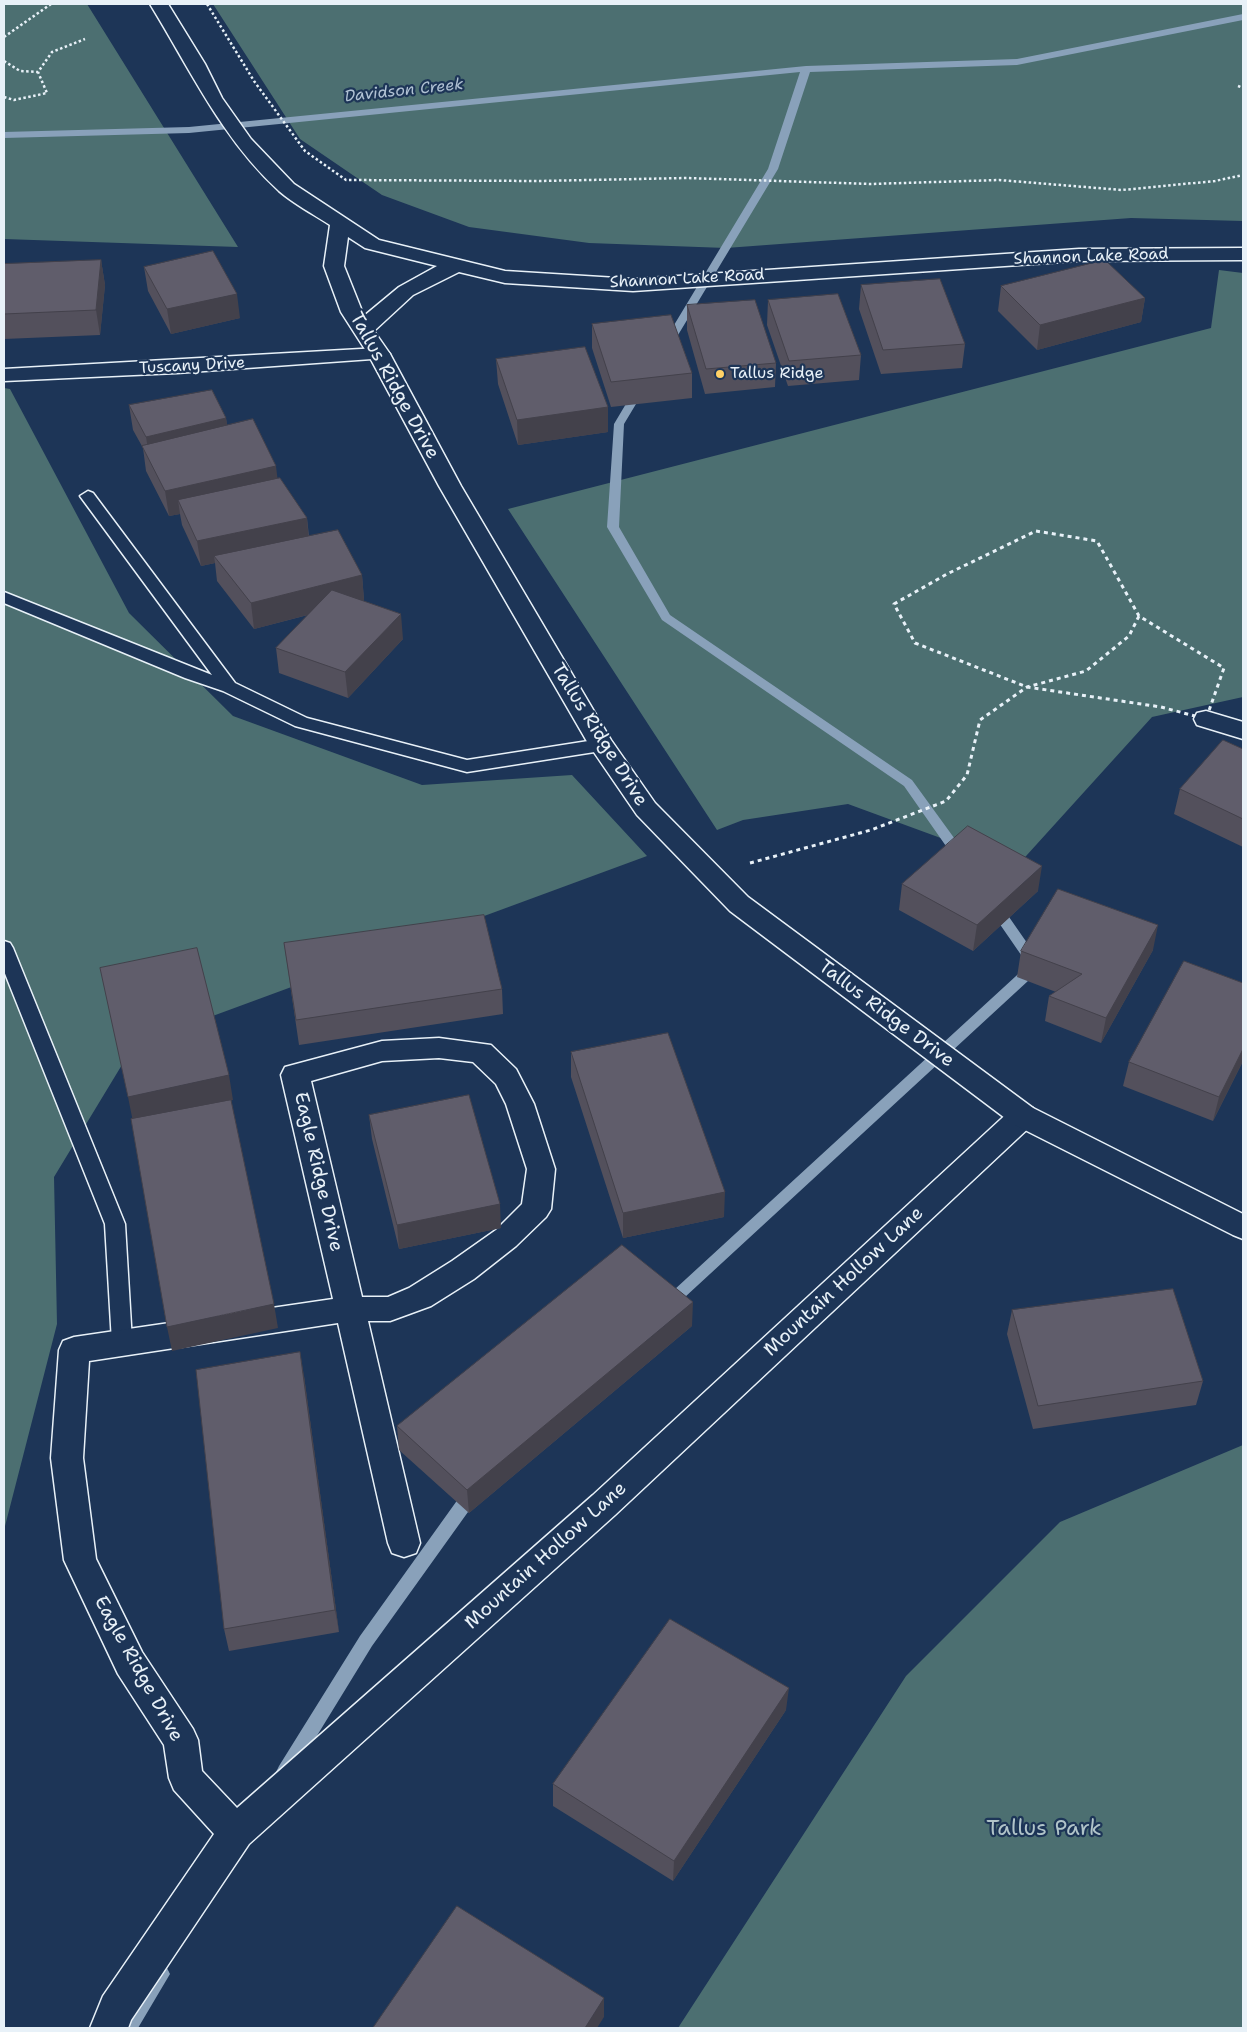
<!DOCTYPE html>
<style>
body{margin:0}
#map{position:relative;width:1247px;height:2032px;overflow:hidden;background:#1d3557;font-family:"Shantell Sans",sans-serif}
canvas{display:block}
.frame{position:absolute;inset:0;border:5px solid #e8f1f8;pointer-events:none}
</style>
<div id="map">
<canvas width="1247" height="2032"></canvas>
<div class="frame"></div>
</div>
<script>
const c = document.querySelector('canvas').getContext('2d');
c.lineJoin = 'round';
function fillPath(path, color) {
  c.fillStyle = color;
  c.fill(path, 'evenodd');
}
function strokePath(path, color, width, dash) {
  c.strokeStyle = color;
  c.lineWidth = width;
  c.lineCap = dash ? 'butt' : 'round';
  c.setLineDash(dash || []);
  c.stroke(path);
}
function drawText(font, color, halo, rows, align = 'center') {
  c.font = font + ' "Shantell Sans",sans-serif';
  c.lineWidth = 4.5;
  c.setLineDash([]);
  c.textBaseline = 'middle';
  c.strokeStyle = halo;
  c.fillStyle = color;
  for (const [text, x, y, turn = 0] of rows) {
    c.save();
    c.translate(x, y);
    c.rotate((+turn || 0) * Math.PI / 180);
    c.textAlign = isNaN(turn) ? turn : align;
    if (halo) c.strokeText(text, 0, 0);
    c.fillText(text, 0, 0);
    c.restore();
  }
}
fillPath(new Path2D(`
 M4,4h83l151,243 -234,-8z
 M213,4h1030v217l-112,-3 -405,30 -137,-5 -120,-16 -87,-32 -82,-56z
 M1219,270l24,3v424l-91,20 -135,149 -169,-62 -105,16 -26,10 -209,-321 703,-181z
 M4,388l6,1 119,224 104,103 189,69 150,-10 75,81 -513,189 -80,132 3,147 -53,206z
 M1243,1445v583h-565l228,-352 154,-154z`), '#4c6f71');
fillPath(new Path2D(`
 M1243,14v6l-226,45 -207,7 -32,97 -106,176 -5,3 -5,-3 106,-176 32,-97 -611,61 -185,5v-6l185,-5 617,-61 211,-7z
 M640,386l5,3 -21,35 -5,103 51,88 242,165 53,73 1,3 -1,3h-10l-51,-73 -242,-166 -55,-93 7,-103 22,-37z
 M995,902l5,2 41,59 2,3 -2,3 -369,340 -5,2 -5,-2 -3,-4 3,-4 366,-336 -40,-58z
 M472,1486l6,2 2,5 -2,5 -106,148 -81,132 -6,2 -6,-2 -3,-6 3,-6 81,-130 106,-148z
 M161,1965l6,3 3,6 -32,54h-19l36,-60z`), '#89a1ba');
const lane = new Path2D(`
 M88,491l5,2 142,190 72,35 160,42 134,-21 6,2 2,4 -2,4 -6,2 -134,21 -172,-46 -72,-35 -38,-13 -181,-75v-11l208,83 -132,-179z
 M4,941l6,2 3,5 112,276 7,118 -3,6 -7,3 -7,-3 -3,-6 -7,-118 -101,-253z`);
const street = new Path2D(`
 M379,348l7,2 4,4 -4,4 -209,15 -173,8v-12z
 M1206,711l37,11v17l-46,-14 -3,-6 3,-6z
 M439,1038l52,7 25,24 18,35 21,65 -4,40 -5,8 -30,29 -42,33 -43,27 -41,15h-22l52,222 -4,10 -12,4 -12,-4 -4,-10 -50,-220 -249,38 -6,97 13,101 46,93 51,77 5,11 4,31 35,37 356,-313 420,-387 10,-3 10,3 4,8 -4,8 -418,391 -366,329 -118,176 -3,8h-38l13,-32 111,-162 -40,-44 -5,-12 -5,-33 -46,-71 -54,-114 -13,-102 8,-108 4,-9 11,-4 259,-38 -52,-224 4,-8 97,-26zM439,1058l34,4 23,22 10,20 21,65 -5,35 -26,26 -44,31 -43,27 -21,9h-26l-51,-216 71,-20z`);
const secondary = new Path2D(`
 M150,4h18l37,60 17,34 29,41 43,45 85,56 126,31 128,8 446,-30 164,-1v12l-164,1 -446,30 -128,-8 -46,-11 -46,23 -39,36 16,23 71,132 150,254 44,63 93,94 285,211 210,106v25l-10,-4 -220,-111 -283,-213 -93,-96 -48,-70 -150,-259 -71,-132 -27,-42 -17,-46 6,-41c-17,-11 -36,-21 -51,-34 -57,-52 -89,-122 -129,-187zM348,237l17,11 72,18 -38,21 -35,29 -20,-50z`);
strokePath(lane, '#e8f1f8', 3);
strokePath(street, '#e8f1f8', 3);
strokePath(secondary, '#e8f1f8', 3);
strokePath(new Path2D(`
 M207,4l47,77 51,70 41,29 193,1 148,-3 184,6 128,-4 123,10 93,-9 28,-6
 M4,37l47,-33
 M4,61l16,10 18,1 14,-20 33,-13
 M1238,86l5,2
 M4,97l10,3 33,-7 -9,-21`), '#e8f1f8', 2.5, [2.5, 2.5]);
strokePath(new Path2D(`
 M1036,531l61,10 42,75 85,52 -18,51 -45,-12 -134,-20 -112,-44 -21,-39 53,-30z
 M750,863l121,-33 75,-29 21,-26 13,-55 47,-33 59,-16 43,-35 10,-20`), '#e8f1f8', 3, [4, 4]);
fillPath(lane, '#1d3557');
fillPath(street, '#1d3557');
fillPath(secondary, '#1d3557');
fillPath(new Path2D(`
 M101,260l4,25 -5,50 -96,4v-75z
 M144,267l96,51 -69,16 -23,-43z
 M861,285l104,59 -3,24 -81,6 -22,-65z
 M1001,286l144,12 -4,24 -104,28 -39,-39z
 M768,300l93,55 -2,25 -71,6 -21,-61z
 M687,305l89,58 -1,24 -70,7 -18,-64z
 M592,324l100,49v25l-81,9 -19,-59z
 M496,359l112,48v25l-90,13 -20,-61z
 M129,405l97,13 1,7 51,54 29,39 2,18 53,39 2,25 -1,1 40,38 -55,59 -69,-25 -3,-25 32,-33 -54,14 -37,-48 -2,-18 -14,3 -19,-41 -2,-11 -11,2 -23,-45 -3,-23 -10,-18z
 M1243,749v98l-69,-33 6,-25z
 M902,884l136,7 -65,60 -74,-41z
 M284,943l218,46 1,25 -204,31z
 M1153,950l-52,93 -56,-22 4,-25 7,-4 -39,-15 4,-26z
 M1243,983v78l-30,60 -90,-35 6,-24z
 M571,1052l153,165 -101,21 -52,-161z
 M369,1115l132,113 -102,21 -27,-110z
 M1012,1310l191,71 -7,24 -163,24 -26,-95z
 M692,1326l-223,187 -70,-63 -2,-24z
 M304,1376l35,256 -110,19 -5,-22z
 M786,1710l-113,171 -120,-75v-22z`), '#53505c');
fillPath(new Path2D(`
 M101,260l4,25 -5,50 -4,-25z
 M237,294l3,24 -69,16 -4,-25z
 M1145,298l-4,24 -104,28 3,-25z
 M608,407v25l-90,13 -1,-25z
 M226,418l4,25 -80,19 -4,-25z
 M276,466l3,25 -101,9 2,14 -11,2 -4,-25z
 M307,518l2,25 -95,13 1,7 -14,3 -4,-25z
 M362,575l2,25 -110,29 -3,-26z
 M401,614l2,25 -55,59 -3,-26z
 M1042,866l-4,25 -65,60 4,-26z
 M1158,925l-5,25 -52,93 5,-25z
 M1243,1049v12l-30,60 6,-24z
 M229,1075l4,25 -100,22 -5,-25z
 M725,1192l-1,25 -101,21v-25z
 M500,1204l1,24 -102,21 -2,-24z
 M693,1302l-1,24 -223,187 -2,-23z
 M274,1304l4,24 -106,23 -5,-24z
 M300,1352l4,24 35,256 -4,-22z
 M789,1688l-3,22 -113,171 1,-20z
 M604,1998v19l-7,11h-12z`), '#43414b');
const building = new Path2D(`
 M213,251l24,43 -70,15 -23,-42z
 M101,260l-5,50 -92,4v-50z
 M1105,260l40,38 -105,27 -39,-39z
 M940,279l25,65 -82,6 -22,-65z
 M838,294l23,61 -72,6 -21,-61z
 M755,300l21,63 -70,6 -19,-64z
 M671,315l21,58 -81,9 -19,-58z
 M585,347l23,60 -91,13 -21,-61z
 M212,390l14,28 -80,19 -17,-32z
 M253,419l23,47 -111,25 -23,-45z
 M280,478l27,40 -110,23 -19,-41z
 M338,530l24,45 -111,28 -37,-47z
 M332,590l69,24 -56,58 -69,-24z
 M1223,740l20,9v70l-63,-30z
 M968,826l74,40 -65,59 -75,-41z
 M1058,889l100,36 -52,93 -57,-22 33,-22 -61,-23z
 M484,915l18,74 -206,31 -12,-77z
 M197,948l32,127 -101,22 -28,-129z
 M1184,961l59,22v66l-24,48 -90,-35z
 M668,1033l57,159 -102,21 -52,-161z
 M469,1095l31,109 -103,21 -28,-110z
 M231,1100l43,204 -107,23 -36,-208z
 M622,1245l71,57 -226,188 -70,-64z
 M1173,1289l30,92 -165,25 -26,-96z
 M300,1352l35,258 -111,19 -28,-259z
 M670,1619l119,69 -115,173 -121,-77z
 M457,1906l147,92 -19,30h-212z`);
fillPath(building, '#605d6b');
strokePath(building, '#43414b', 1);
for (const [x, y, r, color] of [
 [720,374,5,"#ffd166"]
]) {
  const dot = new Path2D();
  dot.arc(x, y, r, 0, 2 * Math.PI);
  c.fillStyle = color;
  c.fill(dot);
  strokePath(dot, '#1d3557', 2);
}
drawText('italic 16px', '#b1c2d4', '#1d3557', [
 ["Davidson Creek",404,91,-6]
]);
drawText('16px', '#e8f1f8', '#1d3557', [
 ["Shannon Lake Road",1091,257,-2],
 ["Shannon Lake Road",687,279,-3],
 ["Tuscany Drive",192,366,-3]
]);
drawText('16px', '#e8f1f8', '#1d3557', [
 ["Tallus Ridge",730,374]
], 'left');
drawText('19px', '#e8f1f8', '#1d3557', [
 ["Tallus Ridge Drive",394,386,61],
 ["Tallus Ridge Drive",599,735,58],
 ["Tallus Ridge Drive",886,1014,37],
 ["Eagle Ridge Drive",318,1172,77],
 ["Mountain Hollow Lane",844,1282,-43],
 ["Mountain Hollow Lane",546,1556,-42],
 ["Eagle Ridge Drive",138,1669,61]
]);
drawText('22px', '#b1c4c9', '#1d3557', [
 ["Tallus Park",1044,1829]
]);
</script>
